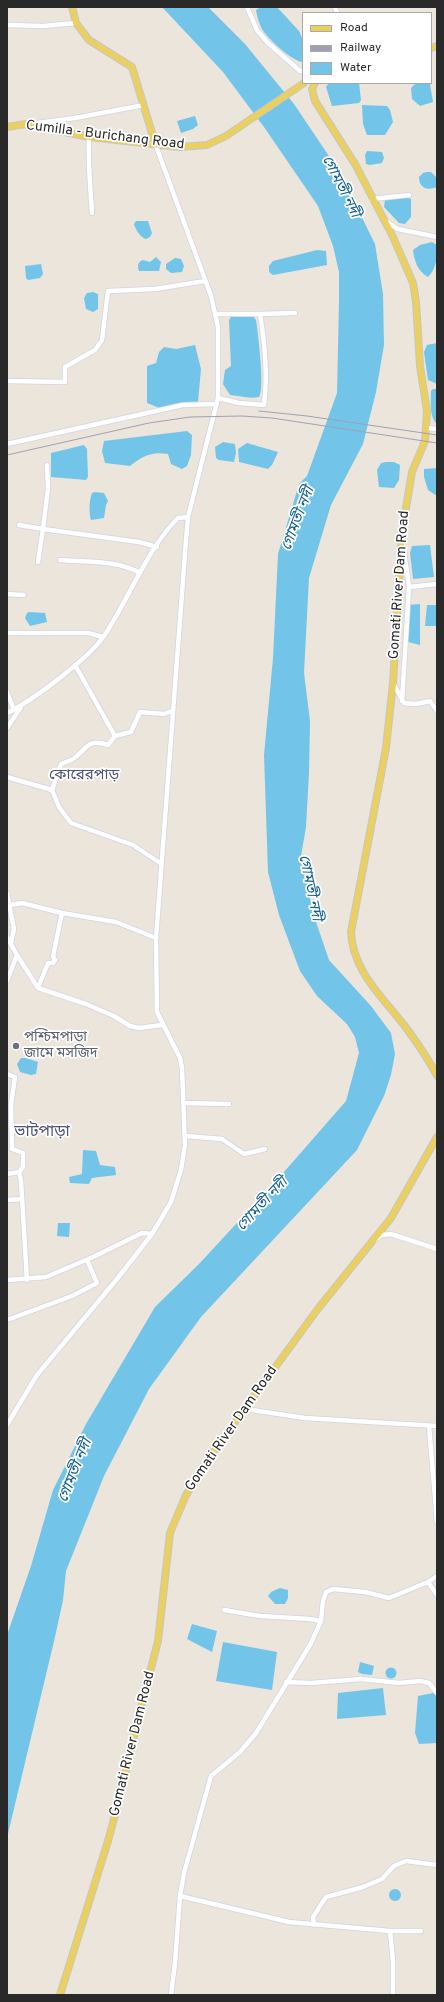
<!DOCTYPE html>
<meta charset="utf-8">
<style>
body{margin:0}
#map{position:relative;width:444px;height:2002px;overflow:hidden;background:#ebe5dc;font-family:Overpass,sans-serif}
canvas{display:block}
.frame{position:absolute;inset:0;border:8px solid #292929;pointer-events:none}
.legend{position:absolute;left:302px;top:12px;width:130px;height:72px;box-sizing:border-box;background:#fff;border:1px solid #a9a9a9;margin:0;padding:5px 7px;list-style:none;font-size:12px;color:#292929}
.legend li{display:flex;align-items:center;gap:8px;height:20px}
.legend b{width:20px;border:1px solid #a9a9a9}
</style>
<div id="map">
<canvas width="444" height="2002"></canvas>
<div class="frame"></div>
<ul class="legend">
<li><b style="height:5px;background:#eacf61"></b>Road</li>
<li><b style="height:5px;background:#9fa1b3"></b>Railway</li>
<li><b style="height:11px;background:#72c5e9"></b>Water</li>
</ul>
</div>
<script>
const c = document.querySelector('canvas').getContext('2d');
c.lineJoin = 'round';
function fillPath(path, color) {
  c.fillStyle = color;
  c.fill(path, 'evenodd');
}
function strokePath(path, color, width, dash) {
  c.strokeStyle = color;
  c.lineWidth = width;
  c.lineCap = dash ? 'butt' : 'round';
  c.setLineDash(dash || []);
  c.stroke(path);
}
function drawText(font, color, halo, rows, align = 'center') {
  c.font = font + ' Overpass,"Noto Sans Bengali",sans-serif';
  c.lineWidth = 3.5;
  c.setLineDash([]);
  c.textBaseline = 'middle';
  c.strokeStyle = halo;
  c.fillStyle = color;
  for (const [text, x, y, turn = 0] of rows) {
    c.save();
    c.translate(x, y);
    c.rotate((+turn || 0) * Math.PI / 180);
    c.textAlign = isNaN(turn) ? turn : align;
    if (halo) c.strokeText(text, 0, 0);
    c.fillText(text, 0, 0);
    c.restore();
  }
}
fillPath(new Path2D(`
 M162,7h46l37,37 49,60 45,67 36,73 8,50 1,51 -8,47 -13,52 -32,61 -22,73 -5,95 6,48 -1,52 -3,54 -5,29 12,57 16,47 42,46 20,27 4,21 -4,21 -7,21 -27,54 -156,167 -52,72 -45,87 -38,95 -3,29 -8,37 -48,201v-203l24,-69 22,-76 33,-66 69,-117 44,-43 85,-92 62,-71 13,-48 -4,-16 -8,-13 -30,-28 -17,-25 -21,-56 -11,-43 -4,-117 9,-97 5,-104 21,-70 8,-8 30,-83 2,-91v-30l-6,-26 -15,-40 -54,-79 -41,-55z
 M261,7h16l22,24 4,9v22c-10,0 -36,-24 -41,-33 -3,-6 -5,-12 -6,-19z
 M329,83h30l2,17 -2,3 -27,3 -6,-19z
 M422,83l8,1 3,18 -13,4 -8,-7 -1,-11 4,-4z
 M362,105l25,1 3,4 3,12 -8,13h-18l-4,-11z
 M195,116l3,9 -5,4 -12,4 -4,-12z
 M367,151l15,1 2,6 -2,5 -12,2 -4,-1 -1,-9z
 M427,172h4l6,6v9c-10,4 -18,1 -18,-10l4,-4z
 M401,196l10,3v18l-6,7 -6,-1 -15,-16 1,-7z
 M136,221h12l4,12 -2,4 -4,2c-5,-1 -11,-10 -12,-15z
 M432,242l5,3c0,12 0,23 -9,32 -10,-5 -14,-17 -15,-27l7,-5z
 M317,250l9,1 1,14 -54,10 -4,-3v-6l4,-5z
 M156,257l5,5 -2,9h-20c-2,-6 -1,-9 4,-11l7,2z
 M175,258l6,1 3,7 -2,6 -11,1 -5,-4v-5z
 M41,264l2,10 -3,4 -12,2 -2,-2 -1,-12z
 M93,292l5,2v15l-5,3 -7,-3 -2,-11 3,-5z
 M238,316h15l3,4c2,13 9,69 3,77 -11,2 -18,-1 -29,-2l-7,-11 2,-14 6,-4 -2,-46 2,-3z
 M437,343v41l-9,-4 -4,-28 3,-7z
 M195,345l6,24 -3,33h-14l-22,7 -15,-6v-37l9,-3 3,-11 5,-5 12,2z
 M433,389h4v35c-8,-7 -6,-23 -6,-33z
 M187,431l5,4 -1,20 -4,11 -5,3 -11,-5 -3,-10c-16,-3 -26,2 -38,12l-25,-3 -3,-12 2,-10z
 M223,442l12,2 1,9 -2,9 -15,-2 -3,-2 -1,-11z
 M247,443l31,9 -6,13 -4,4 -29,-7 -1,-13z
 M84,445l3,4 1,28 -2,3 -35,-3v-24z
 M386,462h8l6,3 -1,15 -5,8 -15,-1 -2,-17 4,-7z
 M437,468v28l-9,-6 -4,-13v-8z
 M95,492l9,1 4,8 -2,4 -2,13 -13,2c-2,-6 -2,-20 1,-27z
 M430,545l4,32 -21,2 -3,-26 2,-7z
 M420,604v41l-12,-3v-37z
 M427,605h10v21h-12z
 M29,612l16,1 2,9 -17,4 -5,-8 2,-5z
 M21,1058h5l12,4 -2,12 -5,1 -11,-3 -3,-8z
 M83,1150l13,1 4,14 15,2 1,8 -24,3 -3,6 -19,-1 -1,-6 13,-3z
 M58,1223h12l-1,14 -12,-1z
 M280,1588l8,2v8l-3,6h-10l-7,-8 3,-4z
 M192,1624l25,7 -5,21 -25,-13z
 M223,1642l54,10 -5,38 -56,-9z
 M360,1662l14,4 -2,9 -10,-1 -4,-2z
 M385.5 1673a5.5 5.5 0 1 1 11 0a5.5 5.5 0 1 1-11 0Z
 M383,1688l3,27 -49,4 1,-26z
 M433,1693l4,2v48l-18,1 -4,-11 3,-37z
 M389 1895a6 6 0 1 1 12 0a6 6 0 1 1-12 0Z`), '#72c5e9');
const minor = new Path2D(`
 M247,7l10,23 10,12 33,29h3
 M335,7l2,6
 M7,25l36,1 33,-3
 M30,124l45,-6 69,-13
 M89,137c-1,25 1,50 3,76
 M372,199l37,-4
 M385,221l13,8 39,8
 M216,314h44c5,30 8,61 4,91l-25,-2 -21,-5
 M260,314l35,-1
 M7,381l58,1v-15l30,-17 7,-10 6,-49 47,-2 50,-8
 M427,428l10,1
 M7,444l176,-39 33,-1
 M19,525l24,4 5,-41 -1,-23
 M403,544l6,43 28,-3
 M60,560c26,2 58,0 80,13
 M38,562l5,-33 96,13 18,5
 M7,594l17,1
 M7,633h81l15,4
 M75,665l40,71
 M393,683l11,20 12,1 14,-3 7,10
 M7,692l7,18
 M402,701l7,-114
 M7,713c25,-12 81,-54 97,-77 24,-35 44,-89 74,-118l10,-1
 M7,728l14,-21
 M7,777l45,13 9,-26c4,-2 9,-3 12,-5 15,-10 13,-21 35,-14l7,-9 16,-4 9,-20 24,2 8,-3
 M52,790l7,17 12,16 62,22 27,18
 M7,893l7,36 -3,14
 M10,905l12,-2 40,10
 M7,937l10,18 21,33 48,16 28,12 16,10 9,2 23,-3
 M7,981l10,-26
 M38,988l10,-25h5l2,-3 -2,-4 9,-43 54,9 40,16
 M7,1074l8,3 -4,28 1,44 11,4v14l-4,5 -12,2
 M185,1103l44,1
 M186,1136l36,3 22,15 21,-5
 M19,1172l2,9 6,99
 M7,1200l15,-1
 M375,1240l7,-5 9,-1 46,15
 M7,1280l39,-3 47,-20 49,-24 10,1
 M7,1320l65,-24 25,-13 -10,-23
 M245,1409l60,9 132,8
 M7,1425l30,-50 80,-96 35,-45 19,-32 10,-32 4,-25 -3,-77 -2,-10 -23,-46 -1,-74 30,-398 2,-23 30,-119v-71l-7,-31 -56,-153
 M429,1426l8,96
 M428,1582l9,13
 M224,1610l36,6 50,3 11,2
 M286,1682l25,1 50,-4 38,4 21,-2 9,2 8,10
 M180,1896l4,-23 27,-97 29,-24 16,-19 54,-88 11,-24 2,-20 3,-9 7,-3 32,3 24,6 39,-16 9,-6
 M314,1925l-1,-8 13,-20 37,-10 19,-8 12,-13 12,-5 31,4
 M390,1931l3,30v34
 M171,1995l4,-32 5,-67 109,26 101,9h31`);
const major = new Path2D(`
 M72,7l4,16 13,17 43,27 23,76
 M431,48l6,-2
 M315,83l-3,6 3,12 40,63 38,73 20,46 3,19 4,64 7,45 -2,30 -13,31 -10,60 -9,151 -7,65 -35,184c2,41 33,66 56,97 11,15 22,31 30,47
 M7,127l19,-3 63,13 90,10 28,-2 19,-9 78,-53
 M60,1995l48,-154 15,-56 14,-62 21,-82 12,-108 16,-38 28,-44 103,-141 74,-92 46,-81`);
strokePath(minor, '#d1d3e2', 6);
strokePath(major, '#c7c7c7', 8);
strokePath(minor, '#fff', 4.5);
strokePath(major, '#eacf61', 6);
strokePath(new Path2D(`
 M259,411l48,5 130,19
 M7,455l142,-32 41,-6 52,-1 30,2 165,25`), '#9fa1b3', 1);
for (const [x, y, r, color] of [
 [16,1046,4,"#6b7280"]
]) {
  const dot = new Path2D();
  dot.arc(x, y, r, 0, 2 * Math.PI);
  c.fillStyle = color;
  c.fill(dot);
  strokePath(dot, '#fff', 1.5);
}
drawText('14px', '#292929', '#fff', [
 ["Cumilla - Burichang Road",105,136,7],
 ["Gomati River Dam Road",400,585,-86],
 ["Gomati River Dam Road",232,1429,-55],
 ["Gomati River Dam Road",133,1744,-76]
]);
drawText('14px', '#5b616d', '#fff', [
 ["পশ্চিমপাড়া",24,1038],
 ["জামে মসজিদ",24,1054]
], 'left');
drawText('italic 15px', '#136293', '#fff', [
 ["গোমতী নদী",340,187,63],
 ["গোমতী নদী",299,519,-69],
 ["গোমতী নদী",309,888,78],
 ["গোমতী নদী",263,1205,-47],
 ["গোমতী নদী",76,1471,-68]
]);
drawText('15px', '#4c5278', '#fff', [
 ["কোরেরপাড়",84,776]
]);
drawText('16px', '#4c5278', '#fff', [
 ["ভাটপাড়া",42,1133]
]);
</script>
